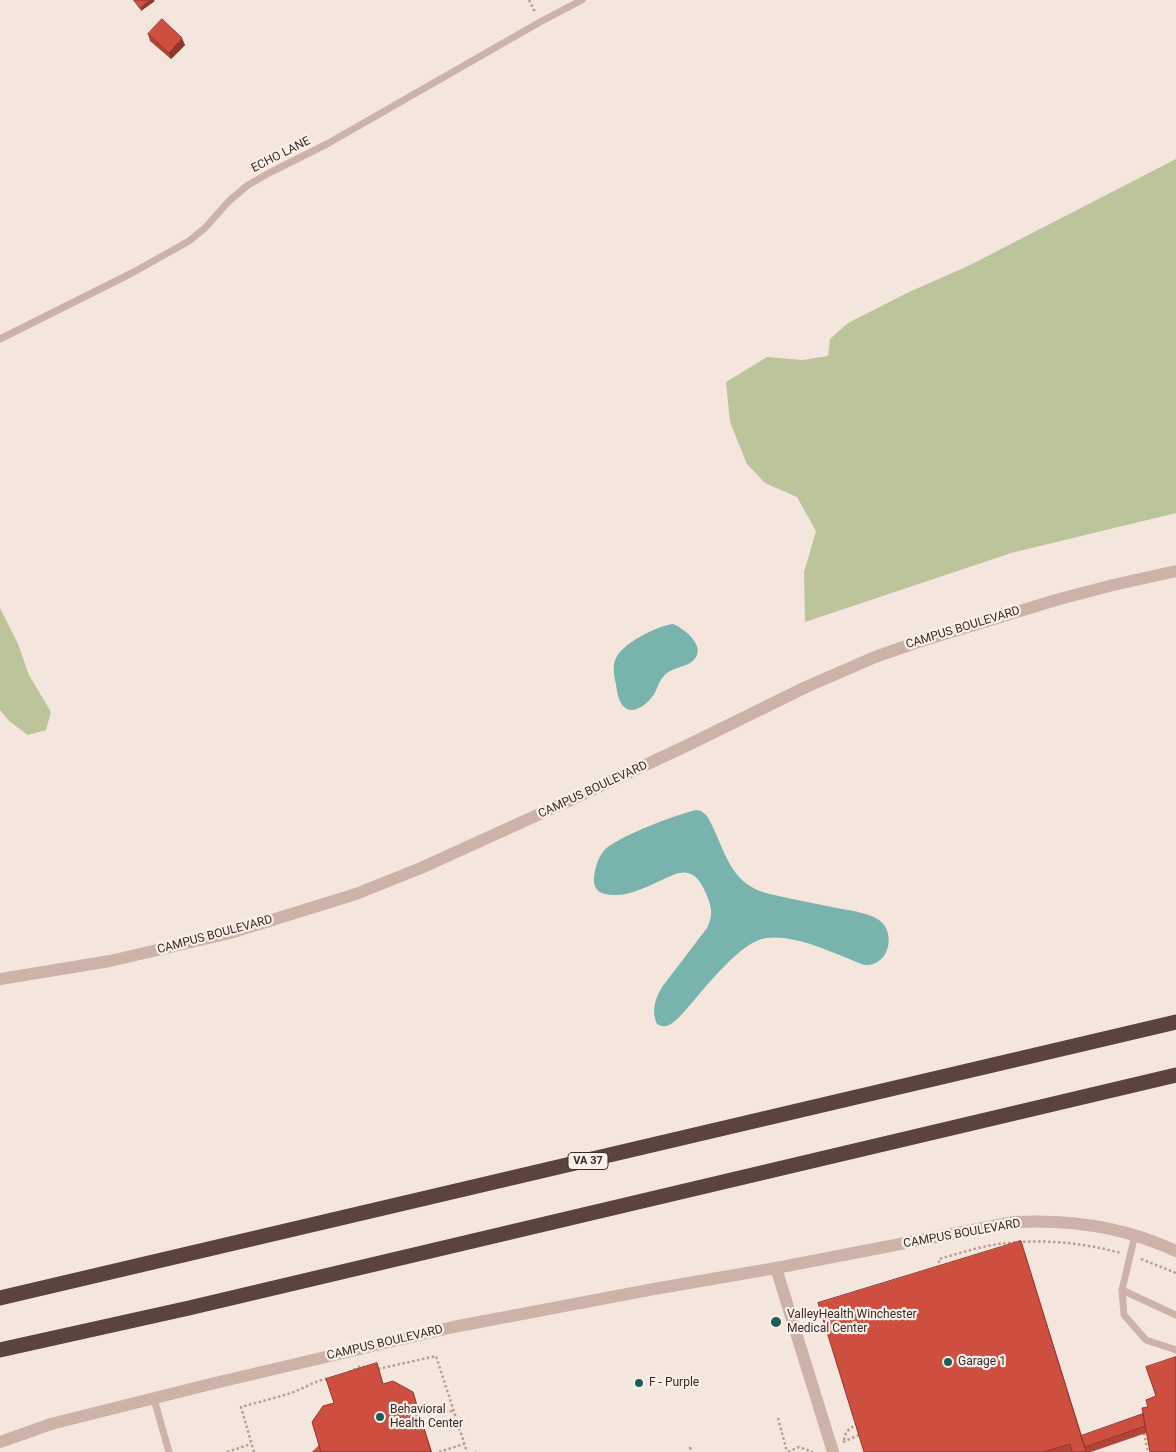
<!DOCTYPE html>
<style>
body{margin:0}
canvas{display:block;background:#f4e6dc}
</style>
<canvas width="1176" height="1452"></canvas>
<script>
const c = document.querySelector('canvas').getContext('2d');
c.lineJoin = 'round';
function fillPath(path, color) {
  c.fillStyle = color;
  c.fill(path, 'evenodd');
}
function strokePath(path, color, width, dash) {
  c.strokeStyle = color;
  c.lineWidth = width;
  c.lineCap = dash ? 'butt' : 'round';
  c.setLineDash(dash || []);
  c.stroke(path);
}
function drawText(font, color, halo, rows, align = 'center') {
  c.font = font + ' Roboto,sans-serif';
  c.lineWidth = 4.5;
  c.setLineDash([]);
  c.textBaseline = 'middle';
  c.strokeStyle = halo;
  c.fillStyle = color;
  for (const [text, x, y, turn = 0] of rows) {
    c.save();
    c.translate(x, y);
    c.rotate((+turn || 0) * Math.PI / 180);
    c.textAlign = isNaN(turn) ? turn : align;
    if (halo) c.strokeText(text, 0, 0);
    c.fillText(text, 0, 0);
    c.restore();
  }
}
fillPath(new Path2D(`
 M1176,159v354l-165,40 -206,69 -1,-50 12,-41 -19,-34 -32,-14 -18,-19 -17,-42 -4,-40 41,-25 35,3 26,-4 2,-17 18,-16 59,-30 63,-28z
 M0,608l18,36 11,31 22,37 -5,18 -18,5 -19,-14 -9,-11z`), '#bcc49b');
fillPath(new Path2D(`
 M673,624c14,6 37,26 17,39 -9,5 -20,5 -27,14 -5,6 -6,14 -11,20 -6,8 -20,19 -29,9 -5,-6 -6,-15 -7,-22 -2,-8 -4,-18 0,-26 7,-15 41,-32 57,-34z
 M696,810l5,1 6,5c14,23 19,55 43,70 10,7 21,8 33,11 19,4 39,8 59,12 12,2 26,4 37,11 18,13 10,47 -15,45 -28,-11 -68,-31 -98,-27 -26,4 -59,48 -76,67 -6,7 -12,14 -19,19 -5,3 -9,3 -14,0 -6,-13 -2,-25 5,-37l45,-59c6,-12 5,-20 0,-32 -3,-8 -9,-21 -19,-23 -7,-2 -15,2 -22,5 -18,8 -40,21 -61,16 -9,-2 -12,-9 -11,-17 1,-9 4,-19 9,-25 10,-14 75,-38 93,-42z`), '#79b3ae');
strokePath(new Path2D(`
 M529,0l6,12
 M1141,1259l35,14
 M939,1268v-9c22,-6 45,-14 68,-16 38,-4 77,0 114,10
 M378,1369l58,-13 31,96
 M349,1372l12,-6 6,2
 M420,1414l10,-2 24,-1
 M778,1418l9,34
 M1144,1433l4,19
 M844,1440l2,-8 10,-8
 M843,1442l16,-7
 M690,1447l1,5
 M227,1452l24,-8
 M254,1452l-13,-45c17,-5 34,-9 50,-14 14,-5 27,-14 41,-15
 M439,1452l25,-8
 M475,1452h1
 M788,1452l11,-5 14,5`), '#b99d91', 2.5, [2.5, 2.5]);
strokePath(new Path2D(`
 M0,339l132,-66 57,-32 16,-13 24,-27 19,-16 21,-12 58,-29 213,-122 42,-22
 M1135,1235l-13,55 54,25
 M1122,1290l2,25 22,25 30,10
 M154,1399l15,53`), '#cdb3a7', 7);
strokePath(new Path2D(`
 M776,1268l57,184`), '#cdb3a7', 12);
strokePath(new Path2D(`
 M0,979l110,-18 120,-28 126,-39 65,-26 145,-66 120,-56 120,-59 69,-30 40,-14 141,-43 57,-15 63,-14
 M0,1442l51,-18 164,-41 238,-56 201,-38 122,-21 238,-46c56,-3 111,5 162,29`), '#cdb3a7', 12);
strokePath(new Path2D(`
 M0,1298l1176,-276
 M0,1350l189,-42 987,-233`), '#5b433f', 15);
fillPath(new Path2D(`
 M148,34l37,11 -14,14 -21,-18z
 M1025,1254l57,182 61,-22 13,-18 20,-39 -30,76 -55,19h-227z`), '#b14437');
fillPath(new Path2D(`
 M150,0h4l1,1 -14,10 -1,-3z
 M182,38l3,7 -14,14 -2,-6z
 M413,1392l6,19 13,41h-1z`), '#90372d');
const building = new Path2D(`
 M134,0h16l-10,8z
 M162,19l20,19 -13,15 -21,-19z
 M1021,1241l65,211h-14l-2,-8 -27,8h-179l-46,-149z
 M1176,1357v95h-26l-8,-44 6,-1 -2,-7 10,-4 -10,-29z
 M377,1363l6,21 10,-3 20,11 18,60h-110l-9,-30 11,-16 11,-3 -8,-24z
 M1143,1414l2,12 -60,21 -4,-11z
 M319,1446l2,6h-8z`);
fillPath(building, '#ce4f40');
strokePath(building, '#90372d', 1);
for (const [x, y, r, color] of [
 [776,1322,6,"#1b5e59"],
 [948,1362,5,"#1b5e59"],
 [639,1383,5,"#1b5e59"],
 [380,1417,5,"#1b5e59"]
]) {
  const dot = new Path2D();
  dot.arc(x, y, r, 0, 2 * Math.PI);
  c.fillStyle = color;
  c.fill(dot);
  strokePath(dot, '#fbf0e9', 2);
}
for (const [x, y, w] of [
 [588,1161,40]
]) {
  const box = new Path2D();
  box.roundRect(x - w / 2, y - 8.5, w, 17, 4);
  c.fillStyle = '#fbf0e9';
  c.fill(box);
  strokePath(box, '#392b28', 1);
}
drawText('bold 11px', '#392b28', null, [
 ["VA 37",588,1161]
]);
drawText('12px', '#392b28', '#fbf0e9', [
 ["ECHO LANE",281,155,-27],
 ["CAMPUS BOULEVARD",963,628,-17],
 ["CAMPUS BOULEVARD",593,790,-25],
 ["CAMPUS BOULEVARD",215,935,-15],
 ["CAMPUS BOULEVARD",962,1234,-10],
 ["CAMPUS BOULEVARD",385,1343,-13]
]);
drawText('12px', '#392b28', '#fbf0e9', [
 ["ValleyHealth Winchester",787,1315],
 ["Medical Center",787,1329],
 ["Garage 1",958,1362],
 ["F - Purple",649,1383],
 ["Behavioral",390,1410],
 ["Health Center",390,1424]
], 'left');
</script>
